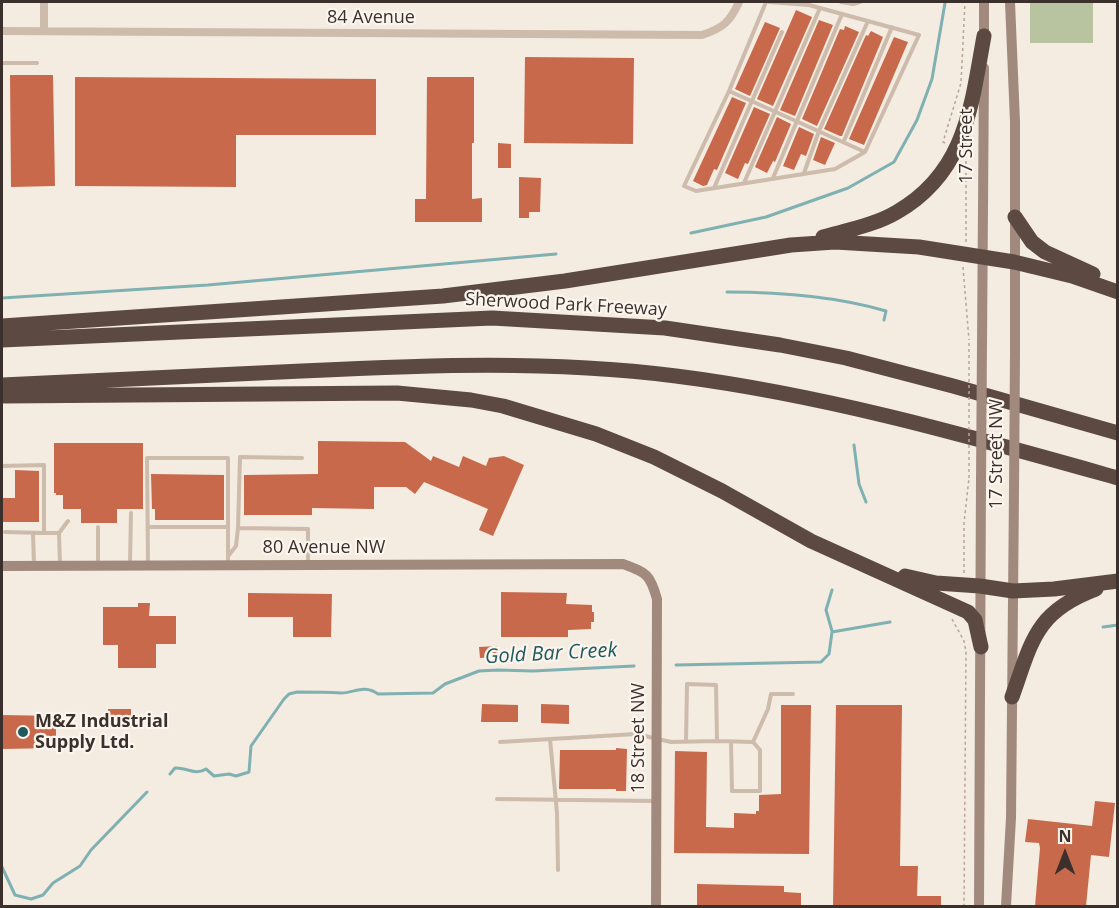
<!DOCTYPE html>
<style>
body{margin:0}
#map{position:relative;width:1119px;height:908px;overflow:hidden;background:#f4ebe1;font-family:"Open Sans",sans-serif}
canvas{display:block}
.frame{position:absolute;inset:0;border:3px solid #3b302b;pointer-events:none}
.north{position:absolute;left:1035px;top:824px;width:60px;height:60px;-webkit-text-stroke:4px #fbf5ee;paint-order:stroke;rotate:0deg;font-size:16px;font-weight:700;line-height:24px;text-align:center;color:#3b302b}
.north::after{content:'';display:block;margin:auto;width:21px;height:27px;background:#3b302b;clip-path:polygon(50% 0,100% 100%,50% 72%,0 100%)}
</style>
<div id="map">
<canvas width="1119" height="908"></canvas>
<div class="frame"></div>
<div class="north">N</div>
</div>
<script>
const c = document.querySelector('canvas').getContext('2d');
c.lineJoin = 'round';
function fillPath(path, color) {
  c.fillStyle = color;
  c.fill(path, 'evenodd');
}
function strokePath(path, color, width, dash) {
  c.strokeStyle = color;
  c.lineWidth = width;
  c.lineCap = dash ? 'butt' : 'round';
  c.setLineDash(dash || []);
  c.stroke(path);
}
function drawText(font, color, halo, rows, align = 'center') {
  c.font = font + ' "Open Sans",sans-serif';
  c.lineWidth = 4.5;
  c.setLineDash([]);
  c.textBaseline = 'middle';
  c.strokeStyle = halo;
  c.fillStyle = color;
  for (const [text, x, y, turn = 0] of rows) {
    c.save();
    c.translate(x, y);
    c.rotate((+turn || 0) * Math.PI / 180);
    c.textAlign = isNaN(turn) ? turn : align;
    if (halo) c.strokeText(text, 0, 0);
    c.fillText(text, 0, 0);
    c.restore();
  }
}
fillPath(new Path2D(`
 M1030,2h63v41h-63z`), '#b8c4a0');
strokePath(new Path2D(`
 M691,233l75,-16 82,-29 46,-26 23,-42 15,-41 13,-76
 M727,292c53,0 108,4 159,19l-2,9
 M2,298l206,-13 348,-31
 M854,445l5,39 7,18
 M832,590l-6,20 6,21
 M1103,627l15,-2
 M676,665l145,-3 8,-8 3,-22 58,-10
 M170,774l5,-6c10,-1 21,8 31,1l8,7 15,-2 7,2 13,-4 2,-26 33,-47 5,-5 8,-2c15,0 29,0 44,1 13,0 23,-9 37,1l55,-1 12,-9 34,-13 19,-1 35,1 101,-5
 M2,867l13,28 16,4 12,-4 10,-12 27,-17 11,-16 56,-58`), '#7fb0b2', 3);
fillPath(new Path2D(`
 M796,10l16,7 -39,89 -16,-7z
 M819,20l14,5 -38,91 -15,-6z
 M765,22l15,6 -30,68 -15,-7z
 M845,26l14,6 -42,94 -15,-7 38,-90 4,1z
 M871,31l12,6 -41,99h-2l-16,-7 42,-94 2,1z
 M894,37l14,5 -44,103 -15,-6z
 M525,57l109,1 -1,86 -109,-1z
 M10,75h43l2,111 -44,1z
 M75,77l301,2v56h-140v52l-161,-1z
 M427,77h47v66h-2v56l10,-1v24h-67v-23h11z
 M732,97l14,6 -29,67 -3,-1 -7,16 -4,1 -10,-5z
 M754,107l16,7 -22,50 -3,-1 -7,16 -13,-6z
 M777,117l14,7 -16,38 -2,-1 -6,12 -12,-6z
 M799,127l15,7 -8,22 -5,-2 -7,16 -11,-4z
 M821,137l14,6 -10,22 -12,-5z
 M498,143l13,1v24h-13z
 M519,177l22,1 -1,34h-11v6h-10z
 M318,441l87,1 26,19 2,-5 26,11 4,-11 23,10 3,-8 15,-2 20,9 -31,71 -14,-6 9,-21 -64,-27 -9,12 -9,-7h-32v22l-62,-1v7h-68v-40l74,-1z
 M54,443h89v66h-26v14h-36v-14h-18v-14h-7v-2h-2z
 M15,470l24,1v51h-37v-24h13z
 M151,474l73,1v45h-69v-11h-3z
 M501,592l66,1 -1,11 26,1v7h2v10h-3v7l-23,1v7h-67z
 M248,593l84,1 -1,43h-38v-20h-45z
 M138,603h12l-1,13h27v28h-20v24h-38v-23h-15v-38h35z
 M497,646l1,11 -18,1 -1,-11z
 M482,704l36,1v17h-37z
 M541,704l28,1v19l-28,-1z
 M781,705h30l-2,149 -135,-1 1,-102 32,1 -1,75 28,1v-15l22,1v-3h3v-16l22,-1z
 M836,705h66l-2,161h18l-1,30h24v10h-108z
 M108,709h23v19h-27v-8h4z
 M2,715l54,1v32l-54,1z
 M616,748l11,1 -1,42h-10v-2h-57l1,-39h56z
 M1095,801l20,2 -6,54 -18,-2 -5,51h-51l5,-58 -1,-5 -14,-1 3,-23 64,7z
 M697,884l87,2v6l17,1v13h-104z`), '#c8694b');
strokePath(new Path2D(`
 M945,143l-2,-1 18,-59 4,-81
 M966,242v-85
 M963,267l6,73
 M964,573v-50l5,-45
 M952,619l12,22 2,10 -2,255`), '#b9a596', 1.5, [3, 3]);
strokePath(new Path2D(`
 M769,2l40,3 110,30 -54,117 -30,17 -139,22 -12,-5 45,-95 136,61
 M841,2l12,2 7,-2
 M2,63h35
 M729,91l37,-89
 M844,141l48,-114
 M804,173l15,-42 49,-110
 M773,178l69,-164
 M744,183l76,-175
 M714,188l68,-156
 M2,466l42,-1v68l-39,-1
 M98,527v38
 M148,527h80v36
 M238,528l2,-71 62,1
 M33,533l1,32
 M44,533h15
 M229,555l7,-9 2,-18 70,1v34
 M130,563l1,-50
 M60,564l-1,-31 9,-12
 M148,564l-1,-106h81v69
 M550,739l7,74 1,57
 M717,741l36,1 7,8v41h-28l-1,-49
 M500,742l136,-8 35,8 46,-1 -1,-56 -29,-1 -1,58
 M753,742l15,-33 3,-15h22
 M497,799l158,2`), '#cdbbac', 4);
strokePath(new Path2D(`
 M44,30v-28
 M2,31l700,4c21,-7 28,-13 37,-33`), '#cdbbac', 8);
strokePath(new Path2D(`
 M1010,2l5,120v232
 M984,43v-41
 M982,345l2,-277
 M2,566l621,-2c24,9 27,10 34,35l-1,307
 M979,906l2,-427
 M1006,906l5,-88 3,-327`), '#a18a7d', 10);
strokePath(new Path2D(`
 M1015,217l17,25 13,10 48,22
 M823,237c25,-7 52,-12 74,-25 69,-40 74,-105 87,-176
 M2,326l441,-30 122,-15 226,-36 44,-3 84,5 95,15 58,14 46,16
 M2,340l490,-22 173,10 115,17 66,13 107,28 165,47
 M2,385c100,-4 200,-9 300,-14 125,-6 249,-11 374,5 150,19 296,61 442,102
 M2,396l395,-3 74,7 32,6 93,28 58,23 68,34 89,50 157,71 7,8 6,27
 M905,576l31,7 44,3 33,5 41,-2 64,-8
 M1012,697c20,-56 23,-85 84,-108`), '#5c4a42', 15);
strokePath(new Path2D(`
 M969,478v-138`), '#b9a596', 1.5, [3, 3]);
strokePath(new Path2D(`
 M981,479l1,-134
 M1014,491l1,-137`), '#a18a7d', 10);
for (const [x, y, r, color] of [
 [23,732,6,"#1f5a5e"]
]) {
  const dot = new Path2D();
  dot.arc(x, y, r, 0, 2 * Math.PI);
  c.fillStyle = color;
  c.fill(dot);
  strokePath(dot, '#fbf5ee', 2);
}
drawText('18px', '#3b302b', '#fbf5ee', [
 ["84 Avenue",371,18],
 ["17 Street",967,146,-90],
 ["Sherwood Park Freeway",566,305,3],
 ["17 Street NW",997,454,-90],
 ["80 Avenue NW",324,548],
 ["18 Street NW",639,738,-90]
]);
drawText('bold 18px', '#3b302b', '#fbf5ee', [
 ["M&Z Industrial",35,722],
 ["Supply Ltd.",35,743]
], 'left');
drawText('italic 20px', '#1f5a5e', '#fbf5ee', [
 ["Gold Bar Creek",551,654,-3]
]);
</script>
